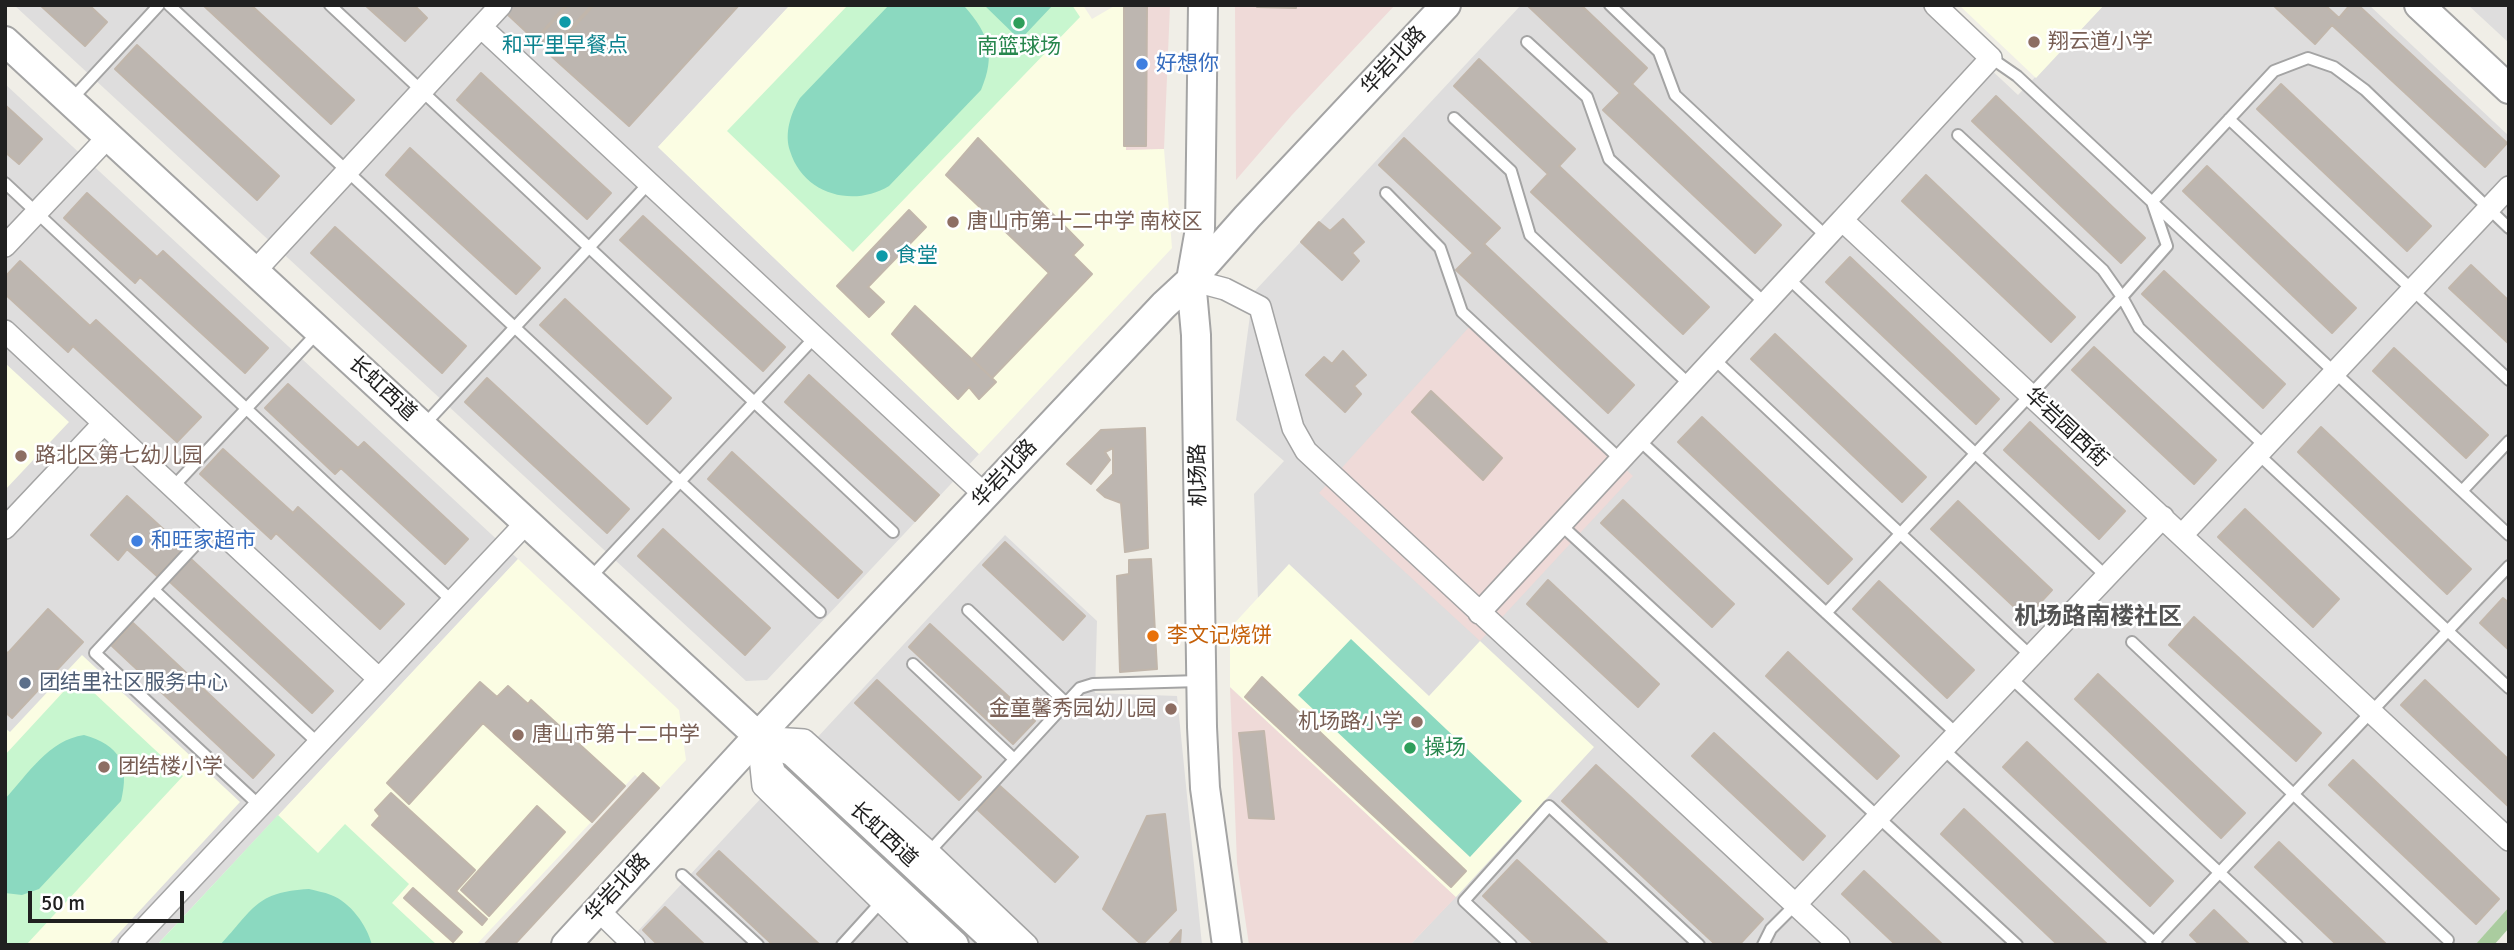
<!DOCTYPE html>
<meta charset="utf-8">
<style>
body{margin:0}
#map{position:relative;width:2514px;height:950px;overflow:hidden;background:#f0eee7;font-family:Signika,sans-serif}
canvas{display:block}
.frame{position:absolute;inset:0;border:7px solid #202020;pointer-events:none}
.scale{position:absolute;left:28px;top:891px;width:156px;height:32px;box-sizing:border-box;border:4px solid #202020;border-top:0;padding-left:9px;font-size:21px;line-height:24px;white-space:nowrap;color:#202020;-webkit-text-stroke:5px #fff;paint-order:stroke}
</style>
<div id="map">
<canvas width="2514" height="950"></canvas>
<div class="frame"></div>
<div class="scale">50 m</div>
</div>
<script>
const c = document.querySelector('canvas').getContext('2d');
c.lineJoin = 'round';
function fillPath(path, color) {
  c.fillStyle = color;
  c.fill(path, 'evenodd');
}
function strokePath(path, color, width, dash) {
  c.strokeStyle = color;
  c.lineWidth = width;
  c.lineCap = dash ? 'butt' : 'round';
  c.setLineDash(dash || []);
  c.stroke(path);
}
function drawText(font, color, halo, rows, align = 'center') {
  c.font = font + ' Signika,"Noto Sans SC",sans-serif';
  c.lineWidth = 5;
  c.setLineDash([]);
  c.textBaseline = 'middle';
  c.strokeStyle = halo;
  c.fillStyle = color;
  for (const [text, x, y, turn = 0] of rows) {
    c.save();
    c.translate(x, y);
    c.rotate((+turn || 0) * Math.PI / 180);
    c.textAlign = isNaN(turn) ? turn : align;
    if (halo) c.strokeText(text, 0, 0);
    c.fillText(text, 0, 0);
    c.restore();
  }
}
fillPath(new Path2D(`
 M14,5h776l-132,142 321,307 -212,226 -21,1z
 M1521,5h401l96,90 86,-90h265l140,131v771l-34,38h-1065l46,-49 -226,-209v-59l28,-29 -4,-105 30,-33 -48,-41 17,-127z
 M2468,5h41v38z
 M5,84l513,475 -361,386h-152z
 M1005,535l92,86 -2,72 82,3 25,249h-577z`), '#dedddd');
fillPath(new Path2D(`
 M1128,5h42l-6,144 -38,2z
 M1235,5h160l-103,110 -56,65z
 M1471,325l162,151 -153,165 -161,-148z
 M1230,687l226,210 -46,48h-161l-12,-82z`), '#efdad8');
fillPath(new Path2D(`
 M790,5h293l9,14 24,-14h12l-2,145 38,-1 8,99 -193,206 -321,-307z
 M1959,5h145l-68,73z
 M5,363l64,59 -64,68z
 M518,559l161,151 7,50 -31,33 -20,-18 -159,170h-319z
 M1289,564l140,132 51,-55 114,106 -138,150 -226,-210v-59z
 M82,655l158,147 -132,143h-103v-217l5,4z`), '#fbfde3');
fillPath(new Path2D(`
 M2509,907v21l-15,17h-19z`), '#aacc9f');
fillPath(new Path2D(`
 M848,5h224l8,12 -227,235 -126,-121z
 M77,677l106,99 -157,169h-19l-2,-190z
 M278,815l40,38 27,-29 64,60 -17,19 45,42h-280z`), '#c8f6cf');
fillPath(new Path2D(`
 M889,5l76,2c24,27 31,48 16,83l-92,96c-36,22 -86,8 -99,-35 -6,-18 1,-38 10,-53z
 M984,5h69l-33,35z
 M1351,639l171,162 -52,56 -172,-162z
 M84,735c36,10 46,30 37,66l-82,88 -17,6 -17,-2v-94c23,-25 44,-59 79,-64z
 M309,889c7,2 15,3 22,6 19,7 36,30 41,50h-152c34,-36 35,-53 89,-56z`), '#8bd9c0');
const building = new Path2D(`
 M40,5h49l18,17 -22,24z
 M203,5h48l103,95 -23,24z
 M365,5h49l13,13 -22,23z
 M513,5h53l-31,35 -29,-27z
 M568,5h24l-42,45 -12,-12z
 M594,5h145l-110,121 -80,-72z
 M1124,5h23l-1,141h-22z
 M1257,5h39v3l-39,-1z
 M1527,5h54l66,63 -15,16 149,141 -26,28 -152,-143 17,-17z
 M2273,5h52l14,13 11,-13h8l149,138 -22,24 -153,-142 -17,19z
 M137,45l142,131 -22,24 -142,-131z
 M1479,59l96,90 -16,17 150,141 -26,27 -152,-142 17,-18 -94,-88z
 M481,73l130,120 -24,26 -130,-119z
 M2281,84l150,142 -24,25 -150,-142z
 M1996,96l149,142 -24,25 -149,-142z
 M5,105l37,34 -23,25 -14,-12z
 M978,138l105,107 -10,10 19,19 -100,104 -20,-19 77,-86 -103,-98z
 M1404,138l96,90 -16,16 150,141 -26,28 -152,-143 17,-17 -94,-88z
 M410,148l130,120 -24,26 -130,-119z
 M2207,166l149,142 -24,25 -149,-142z
 M1926,175l149,142 -24,25 -149,-141z
 M87,193l70,64 6,-6 105,97 -23,25 -105,-96 -5,6 -71,-65z
 M909,210l17,17 -58,60 16,15 -15,15 -32,-31z
 M643,216l142,131 -22,24 -143,-131z
 M1343,219l21,23 -12,11 7,8 -17,19 -41,-38 18,-20 11,9z
 M335,227l131,119 -24,27 -131,-120z
 M1850,257l149,142 -23,25 -150,-142z
 M20,261l70,65 6,-6 105,97 -24,25 -104,-96 -5,6 -63,-58v-17z
 M2471,265l38,36v43l-60,-56z
 M2164,271l121,113 -22,24 -121,-114z
 M565,299l106,99 -24,26 -107,-99z
 M915,306l81,76 -17,17 -10,-12 -11,12 -66,-65z
 M1775,334l151,143 -24,25 -151,-143z
 M2094,347l122,113 -22,24 -122,-114z
 M2394,348l94,87 -22,23 -93,-87z
 M1343,351l23,24 -12,11 7,8 -16,18 -39,-37 18,-18 8,7z
 M809,375l130,120 -24,26 -130,-119z
 M487,378l142,131 -22,24 -142,-131z
 M288,384l70,64 6,-6 104,97 -23,25 -104,-96 -6,6 -70,-66z
 M1431,391l71,67 -19,22 -71,-68z
 M1702,417l150,142 -24,25 -150,-142z
 M2030,422l95,89 -26,28 -95,-89z
 M2321,427l150,142 -24,25 -149,-142z
 M1145,428l3,120 -23,4 -4,-49 -16,-6 -8,-7 16,-16v-26l-8,4 5,8 -19,24 -24,-20 34,-34z
 M223,449l70,64 5,-6 106,97 -24,25 -104,-96 -5,6 -71,-65z
 M732,452l130,120 -24,26 -130,-119z
 M127,496l57,52 -27,28 -30,-27 -9,11 -27,-25z
 M1623,500l111,104 -22,23 -111,-104z
 M1958,501l94,89 -26,28 -95,-89z
 M2245,509l94,90 -26,28 -95,-90z
 M663,529l107,99 -25,27 -107,-99z
 M1005,542l80,74 -22,24 -80,-75z
 M191,559l142,132 -21,22 -142,-131z
 M1151,559l6,110 -37,3 -3,-96 12,-2v-14z
 M1548,580l111,104 -21,23 -111,-103z
 M1879,581l95,89 -27,28 -94,-89z
 M2503,598l6,5v47l-29,-27z
 M48,609l35,33 -71,76 -7,-6v-61l3,2z
 M2194,617l127,116 -25,28 -127,-116z
 M133,623l141,132 -21,23 -141,-132z
 M930,624l105,97 -22,23 -104,-97z
 M1788,652l111,104 -22,23 -111,-103z
 M2098,674l147,139 -24,25 -146,-139z
 M1262,677l204,194 -15,16 -206,-190z
 M877,680l104,97 -22,23 -104,-97z
 M2425,680l84,80v47l-108,-102z
 M480,682l17,15 11,-11 20,18 3,-4 94,86 -33,36 -109,-99 -74,81 -22,-21z
 M1264,731l10,88 -25,-1 -10,-85z
 M1714,733l111,103 -22,24 -111,-104z
 M2027,742l146,139 -23,25 -147,-139z
 M2353,760l146,139 -23,25 -147,-139z
 M1596,765l167,154 -24,26h-23l-154,-144z
 M643,773l16,15 -145,157h-30z
 M1000,786l78,71 -23,25 -77,-72z
 M391,793l84,77 -19,21 31,28 -5,6 -110,-100 8,-9 -5,-6z
 M537,806l28,26 -76,84 -28,-26z
 M1964,809l144,136h-50l-117,-111z
 M1165,814l11,96 -34,35 -39,-36 44,-93z
 M2279,842l108,103h-50l-82,-78z
 M719,851l101,94h-47l-76,-71z
 M1517,860l92,85h-74l-52,-49z
 M1864,871l79,74h-47l-54,-51z
 M413,888l49,44 -9,10 -49,-44z
 M665,907l40,38h-47l-15,-15z
 M2214,910l36,35h-50l-10,-10z
 M1181,930l-1,15h-12z`);
fillPath(building, '#bdb6b0');
strokePath(building, '#c1b6ab', 2);
const service = new Path2D(`
 M169,5l651,607
 M330,5l563,527
 M1610,5l49,47 16,43 151,141
 M1527,42l60,55 22,62 156,144
 M1991,58l26,18 492,459
 M71,100l88,-95
 M1454,118l57,53 19,64 159,149
 M2229,119l280,261
 M1958,135l145,135 19,27 45,-51 -15,-44 122,-131 34,-13 26,9 31,23 144,138
 M5,183l446,417
 M1386,193l54,55 22,64 158,147
 M1788,278l319,299
 M1713,358l318,298
 M423,426l226,-243
 M1638,439l319,295
 M2258,454l251,234
 M173,487l146,-156
 M2462,491l47,-50
 M1560,524l457,421
 M214,525l-119,128 165,153
 M590,578l225,-241
 M154,590l165,154
 M968,610l98,93
 M1826,613l296,-316 17,31 126,118
 M2132,642l316,298
 M913,664l101,95
 M2011,678l286,267
 M1943,749l214,196
 M929,852l151,-164 13,-4 107,-3
 M682,875l76,70
 M842,945l39,-43
 M1511,945l-47,-44 85,-95 150,139
 M1763,945l8,-16 24,-24
 M2151,945l358,-379`);
const minor = new Path2D(`
 M1935,5l56,53 -149,162 667,620
 M481,27l504,468
 M5,246l104,-110
 M255,271l246,-266
 M1191,280l34,9 35,18 33,121 13,23 533,494
 M5,331l374,348
 M5,528l99,-105
 M2182,535l327,-348
 M1479,613l363,-393
 M773,738l31,2 125,112 98,93
 M760,757l3,29 163,159
 M1795,905l368,-388
 M598,910l36,35
 M129,945l397,-422`);
const tertiary = new Path2D(`
 M1203,5l-3,224 -9,51 5,55 6,392 3,61 22,157
 M2419,5l90,84
 M5,41l753,695 35,16 207,193
 M758,736l14,39 182,170
 M566,945l192,-209 406,-431 27,-25 56,-63 199,-212`);
strokePath(service, '#a4a4a4', 14);
strokePath(minor, '#a4a4a4', 24);
strokePath(tertiary, '#a4a4a4', 32);
strokePath(service, '#fff', 10);
strokePath(minor, '#fff', 21);
strokePath(tertiary, '#fff', 28);
for (const [x, y, r, color] of [
 [565,22,7,"#0f9aa8"],
 [1019,23,7,"#2e9e5b"],
 [2034,42,7,"#8d6e63"],
 [1142,64,7,"#3f7fe0"],
 [953,222,7,"#8d6e63"],
 [882,256,7,"#0f9aa8"],
 [21,456,7,"#8d6e63"],
 [137,541,7,"#3f7fe0"],
 [1153,636,7,"#e8710a"],
 [25,683,7,"#5c6f8a"],
 [1171,709,7,"#8d6e63"],
 [1417,722,7,"#8d6e63"],
 [518,735,7,"#8d6e63"],
 [1410,748,7,"#2e9e5b"],
 [104,767,7,"#8d6e63"]
]) {
  const dot = new Path2D();
  dot.arc(x, y, r, 0, 2 * Math.PI);
  c.fillStyle = color;
  c.fill(dot);
  strokePath(dot, '#fff', 2.5);
}
drawText('21px', '#785e54', '#fff', [
 ["翔云道小学",2048,42],
 ["唐山市第十二中学 南校区",967,222],
 ["路北区第七幼儿园",35,456],
 ["金童馨秀园幼儿园",1157,709,"right"],
 ["机场路小学",1403,722,"right"],
 ["唐山市第十二中学",532,735],
 ["团结楼小学",118,767]
], 'left');
drawText('21px', '#0d838f', '#fff', [
 ["和平里早餐点",565,46],
 ["食堂",896,256,"left"]
]);
drawText('21px', '#27864d', '#fff', [
 ["南篮球场",1019,47],
 ["操场",1424,748,"left"]
]);
drawText('21px', '#202020', '#fff', [
 ["华岩北路",1394,61,-47],
 ["长虹西道",382,389,43],
 ["华岩园西街",2066,428,43],
 ["华岩北路",1005,474,-47],
 ["机场路",1199,475,-91],
 ["长虹西道",883,835,43],
 ["华岩北路",618,888,-47]
]);
drawText('21px', '#366cbe', '#fff', [
 ["好想你",1156,64],
 ["和旺家超市",151,541]
], 'left');
drawText('21px', '#c56008', '#fff', [
 ["李文记烧饼",1167,636]
], 'left');
drawText('21px', '#4e5e75', '#fff', [
 ["团结里社区服务中心",39,683]
], 'left');
drawText('bold 24px', '#535353', '#fff', [
 ["机场路南楼社区",2098,618]
]);
</script>
